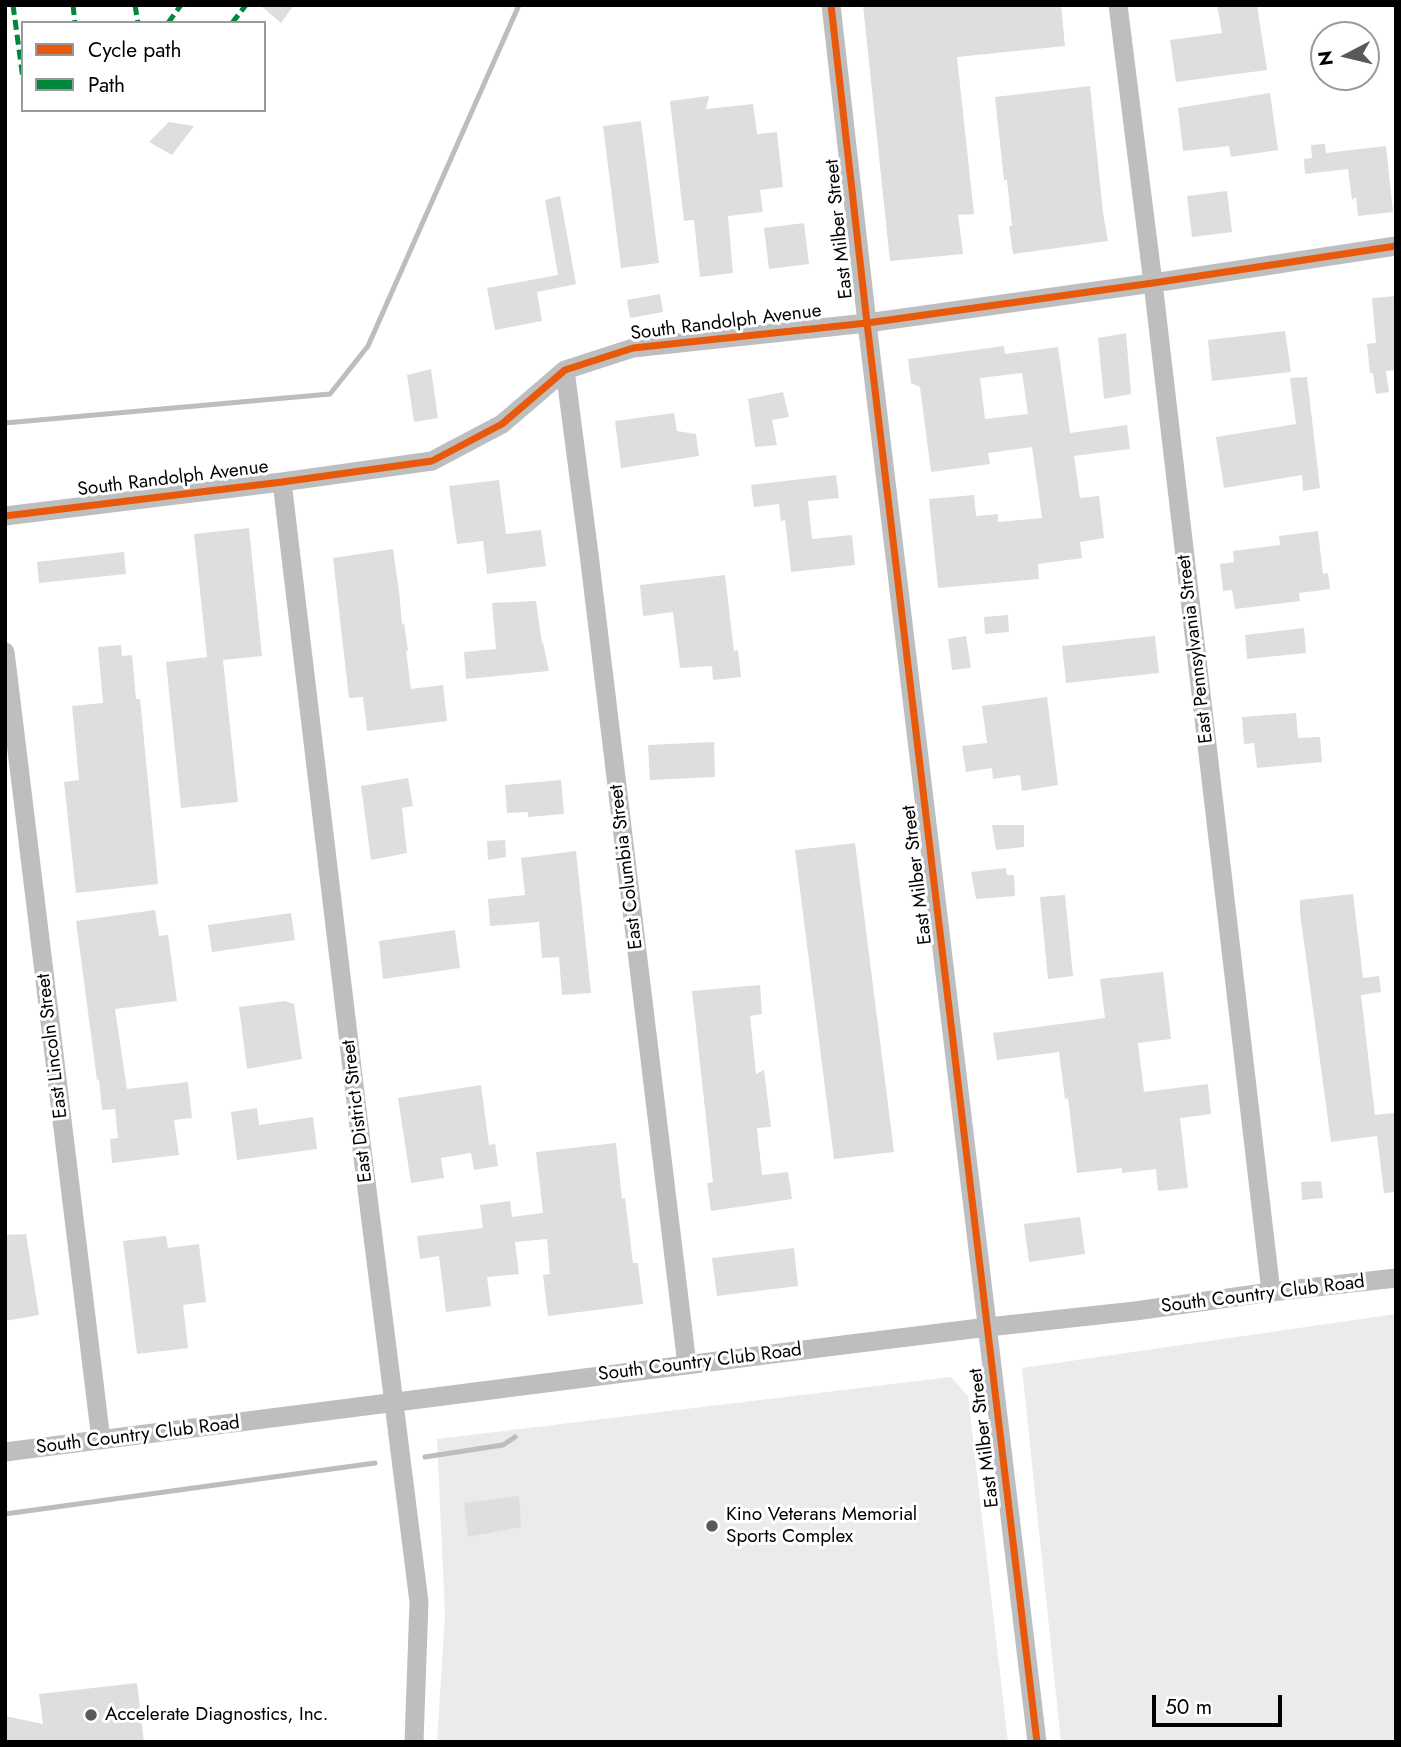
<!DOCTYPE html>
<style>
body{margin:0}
#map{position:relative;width:1401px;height:1747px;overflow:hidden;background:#fff;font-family:Jost,sans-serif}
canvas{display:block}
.frame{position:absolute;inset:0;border:7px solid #000;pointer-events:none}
.legend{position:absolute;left:21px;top:21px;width:245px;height:91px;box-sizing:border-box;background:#fff;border:2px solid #999;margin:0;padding:9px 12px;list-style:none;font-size:21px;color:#000}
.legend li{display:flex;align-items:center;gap:14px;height:35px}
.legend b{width:35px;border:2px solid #999}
.north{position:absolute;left:1310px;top:21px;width:70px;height:70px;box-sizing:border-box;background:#fff;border:2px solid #999;border-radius:50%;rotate:263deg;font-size:19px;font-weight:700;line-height:28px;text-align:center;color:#000}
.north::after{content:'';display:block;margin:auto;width:24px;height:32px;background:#595959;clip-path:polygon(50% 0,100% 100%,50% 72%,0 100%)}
.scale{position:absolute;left:1152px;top:1695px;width:130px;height:32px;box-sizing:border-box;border:4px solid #000;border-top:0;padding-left:9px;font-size:21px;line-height:24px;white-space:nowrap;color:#000;-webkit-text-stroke:5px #fff;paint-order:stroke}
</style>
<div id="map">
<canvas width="1401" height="1747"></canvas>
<div class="frame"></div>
<ul class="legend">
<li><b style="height:9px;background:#e8590c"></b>Cycle path</li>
<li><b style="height:9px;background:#00873e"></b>Path</li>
</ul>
<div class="north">N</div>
<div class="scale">50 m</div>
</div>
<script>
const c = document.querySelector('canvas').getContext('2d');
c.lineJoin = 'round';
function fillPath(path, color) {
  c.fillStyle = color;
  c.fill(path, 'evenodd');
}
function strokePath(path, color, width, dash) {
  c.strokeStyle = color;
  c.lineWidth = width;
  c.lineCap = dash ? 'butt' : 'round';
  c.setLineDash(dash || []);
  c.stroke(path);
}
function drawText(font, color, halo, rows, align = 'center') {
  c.font = font + ' Jost,sans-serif';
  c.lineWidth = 6;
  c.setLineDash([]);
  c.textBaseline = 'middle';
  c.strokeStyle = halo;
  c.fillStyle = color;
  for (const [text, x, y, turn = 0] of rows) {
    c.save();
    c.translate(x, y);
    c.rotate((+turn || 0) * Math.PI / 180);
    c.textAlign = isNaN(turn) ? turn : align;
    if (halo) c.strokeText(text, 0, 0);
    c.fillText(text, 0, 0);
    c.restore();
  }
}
fillPath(new Path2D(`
 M1396,1314v428h-335l-39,-374z
 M951,1377l17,19 40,346h-571l8,-128 -8,-175z`), '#ebebeb');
strokePath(new Path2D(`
 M5,423l325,-29 38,-48 151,-341
 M425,1457l78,-12 12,-8
 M5,1514l370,-51`), '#bdbdbd', 5);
fillPath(new Path2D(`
 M260,5h34l-13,18z
 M863,5h198l4,41 -108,11 17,157 -16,1 5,39 -73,7z
 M1217,5h40l10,65 -91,12 -6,-42 52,-7z
 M1090,86l13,127 5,28 -95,13 -4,-28h3l-5,-46h-3l-9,-83z
 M1270,93l8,57 -47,7 -2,-11 -46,5 -5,-43z
 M709,96l-3,13 47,-5 4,30 20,-2 6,55 -23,3 3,22 -35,4 5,57 -33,4 -6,-57 -10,1 -14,-120z
 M641,121l18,142 -38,5 -18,-142z
 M169,122l25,4 -22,29 -23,-13z
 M1325,144l1,9 60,-7 7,66 -35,4 -2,-19 -4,3 -4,-31 -43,5 -1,-15 8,-1 -1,-13z
 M1227,191l5,41 -40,5 -5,-41z
 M560,196l16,88 -39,8 5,29 -47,9 -8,-42 71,-13 -13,-75z
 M804,223l5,41 -40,5 -5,-41z
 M660,294l3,18 -33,6 -3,-18z
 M1396,296v74l-10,1 3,21 -13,2 -3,-21h-3l-3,-29 9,-1 -4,-45z
 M1285,331l6,41 -79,9 -4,-41z
 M1126,333l5,61 -27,5 -6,-61z
 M1004,346l1,8 53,-7 12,86 57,-8 3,24 -56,7 6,42 19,-2 5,42 -24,4 2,16 -44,6 1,15 -101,9 -9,-89 45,-4 2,21 22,-2v8l44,-4 -10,-71 -44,6 2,11 -59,8 -11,-85 -9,-4 -3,-24zM1022,373l6,41 -43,5 -5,-41z
 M431,369l7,49 -24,4 -7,-47z
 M1307,377l13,111 -17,3 -1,-16 -78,13 -8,-51 80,-13 -6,-46z
 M783,392l6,25 -17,3 5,25 -22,2 -7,-48z
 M674,413l3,18 19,3 3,22 -78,12 -6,-47z
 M836,475l3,23 -31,3 4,38 40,-4 3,30 -64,7 -6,-53 -4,3 -2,-18 -25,3 -3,-22z
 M499,480l7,54 35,-4 5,36 -59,8 -4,-33 -26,3 -8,-58z
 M249,528l13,128 -39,4 15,142 -57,6 -15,-146 41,-5 -13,-123z
 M1318,531l5,43 5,-1 2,16 -31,4 1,8 -65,8 -3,-19 -9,1 -3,-27 14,-2 -1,-11 47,-6 -1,-9z
 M393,549l6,42 3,33 2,-1 4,28h-2l5,38 32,-4 4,36 -80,10 -4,-34 -14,1 -16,-140z
 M124,552l2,22 -87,9 -2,-21z
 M725,575l9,76 4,-1 3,27 -28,3 -1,-14 -32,2 -7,-56 -30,4 -3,-31z
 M536,601l6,42h1l6,28 -83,8 -2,-27 32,-3 -4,-46z
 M1008,615l1,17 -24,2 -1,-17z
 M1304,628l2,25 -59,6 -2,-24z
 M966,636l5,32 -19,2 -4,-31z
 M1155,636l4,37 -93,10 -4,-37z
 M121,645l1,11 10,-1 4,44h4l18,185 -82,9 -12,-111 15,-2 -7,-74 31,-3 -5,-56z
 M1047,697l11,88 -36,6 -2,-16 -27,4 -1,-11 -26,4 -4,-26 25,-3 -5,-37z
 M1296,713l2,25 22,-1 2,25 -65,6 -3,-25 -10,1 -2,-27z
 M714,742l1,35 -65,3 -2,-35z
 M408,778l5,28 -11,2 5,45 -36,7 -10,-74z
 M561,780l3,34 -36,3v-5l-21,1 -2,-28z
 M992,825h32v22l-28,3z
 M505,840l1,17 -18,3 -1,-19z
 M855,843l39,309 -60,7 -39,-309z
 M576,851l15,142 -29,2 -3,-38 -17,1 -3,-36 -49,4 -2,-27 37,-4 -4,-37z
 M1006,868l1,7h7l1,21 -39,3 -5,-27z
 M1353,894l10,84 16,-2 2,16 -20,3 14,120 19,-2 2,13v66l-12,1 -7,-57 -46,6 -31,-229v-13z
 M1065,895l8,81 -25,3 -8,-82z
 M155,910l4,26 9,-1 9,66 -62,8 12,80 61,-7 4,36 -18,2 5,35 -67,8 -2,-24 8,-1 -3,-29 -13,1 -3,-31 -2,1 -21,-159z
 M291,913l4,27 -83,12 -4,-27z
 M455,930l5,38 -77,11 -4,-38z
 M1163,972l8,67 -33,4 6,49 64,-8 3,30 -31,4 8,70 -30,3 -2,-22 -34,4v-5l-45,5 -9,-75 -3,1 -6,-47 -62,8 -4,-27 112,-15 -5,-39z
 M760,985l2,29 -12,2 6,58 8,-4 7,57 -14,1 5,47 26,-3 4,27 -81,12 -4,-28 6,-1 -21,-191z
 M285,1001l9,3 8,55 -55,10 -8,-62z
 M481,1085l8,60 6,-1 3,22 -24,4 -3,-17 -30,5 3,20 -33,5 -13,-85z
 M257,1108l2,17 54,-8 4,32 -80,11 -6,-48z
 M616,1143l6,56 3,-1 8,65h5l5,41 -95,12 -5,-41 7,-1 -3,-35 -32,3 4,32 -32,3 4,29 -45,6 -7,-56 -19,3 -3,-23 66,-8 -3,-23 30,-4 2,16 31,-4 -7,-61z
 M1321,1181l2,17 -21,2 -1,-18z
 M1080,1217l5,37 -56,8 -5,-38z
 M26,1234l13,81 -34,6v-86z
 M166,1236l2,12 31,-4 7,58 -23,3 5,43 -51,6 -14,-113z
 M794,1248l4,38 -81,10 -5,-38z
 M519,1496l2,31 -53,10 -4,-34z
 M137,1683l7,59h-139v-26l38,8 -4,-30z`), '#dedede');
strokePath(new Path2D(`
 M831,5l36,318 170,1419
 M1118,5l35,278 118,1009
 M565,370l24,184 98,811
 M282,482l75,628 62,492 -5,140
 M5,516l277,-34 150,-21 70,-37 63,-54 68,-22 234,-25 286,-40 243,-37
 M5,652l96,788
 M5,1452l830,-106 153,-19 147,-16 136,-19 125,-14`), '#bebebe', 19);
strokePath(new Path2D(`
 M13,5l10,74
 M73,5l2,18
 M135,5l3,18
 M168,23l13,-18
 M232,23l14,-18
 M86,110v2`), '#00873e', 5, [10, 5]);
strokePath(new Path2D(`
 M831,5l36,318 170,1419
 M5,516l277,-34 150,-21 70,-37 63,-54 68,-22 234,-25 286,-40 243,-37`), '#e8590c', 7);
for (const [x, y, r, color] of [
 [712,1526,7,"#595959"],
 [91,1715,7,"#595959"]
]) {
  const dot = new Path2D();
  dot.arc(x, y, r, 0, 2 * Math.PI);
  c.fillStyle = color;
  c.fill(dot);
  strokePath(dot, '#fff', 2.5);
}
drawText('19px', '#000', '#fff', [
 ["East Milber Street",840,229,-96],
 ["South Randolph Avenue",726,323,-7],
 ["South Randolph Avenue",173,479,-7],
 ["East Pennsylvania Street",1196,649,-97],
 ["East Columbia Street",627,867,-97],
 ["East Milber Street",918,875,-97],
 ["East Lincoln Street",53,1046,-97],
 ["East District Street",358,1111,-97],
 ["South Country Club Road",1263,1295,-7],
 ["South Country Club Road",700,1363,-7],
 ["South Country Club Road",138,1436,-7],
 ["East Milber Street",985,1438,-97]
]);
drawText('19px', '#000', '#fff', [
 ["Kino Veterans Memorial",726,1515],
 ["Sports Complex",726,1537],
 ["Accelerate Diagnostics, Inc.",105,1715]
], 'left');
</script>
